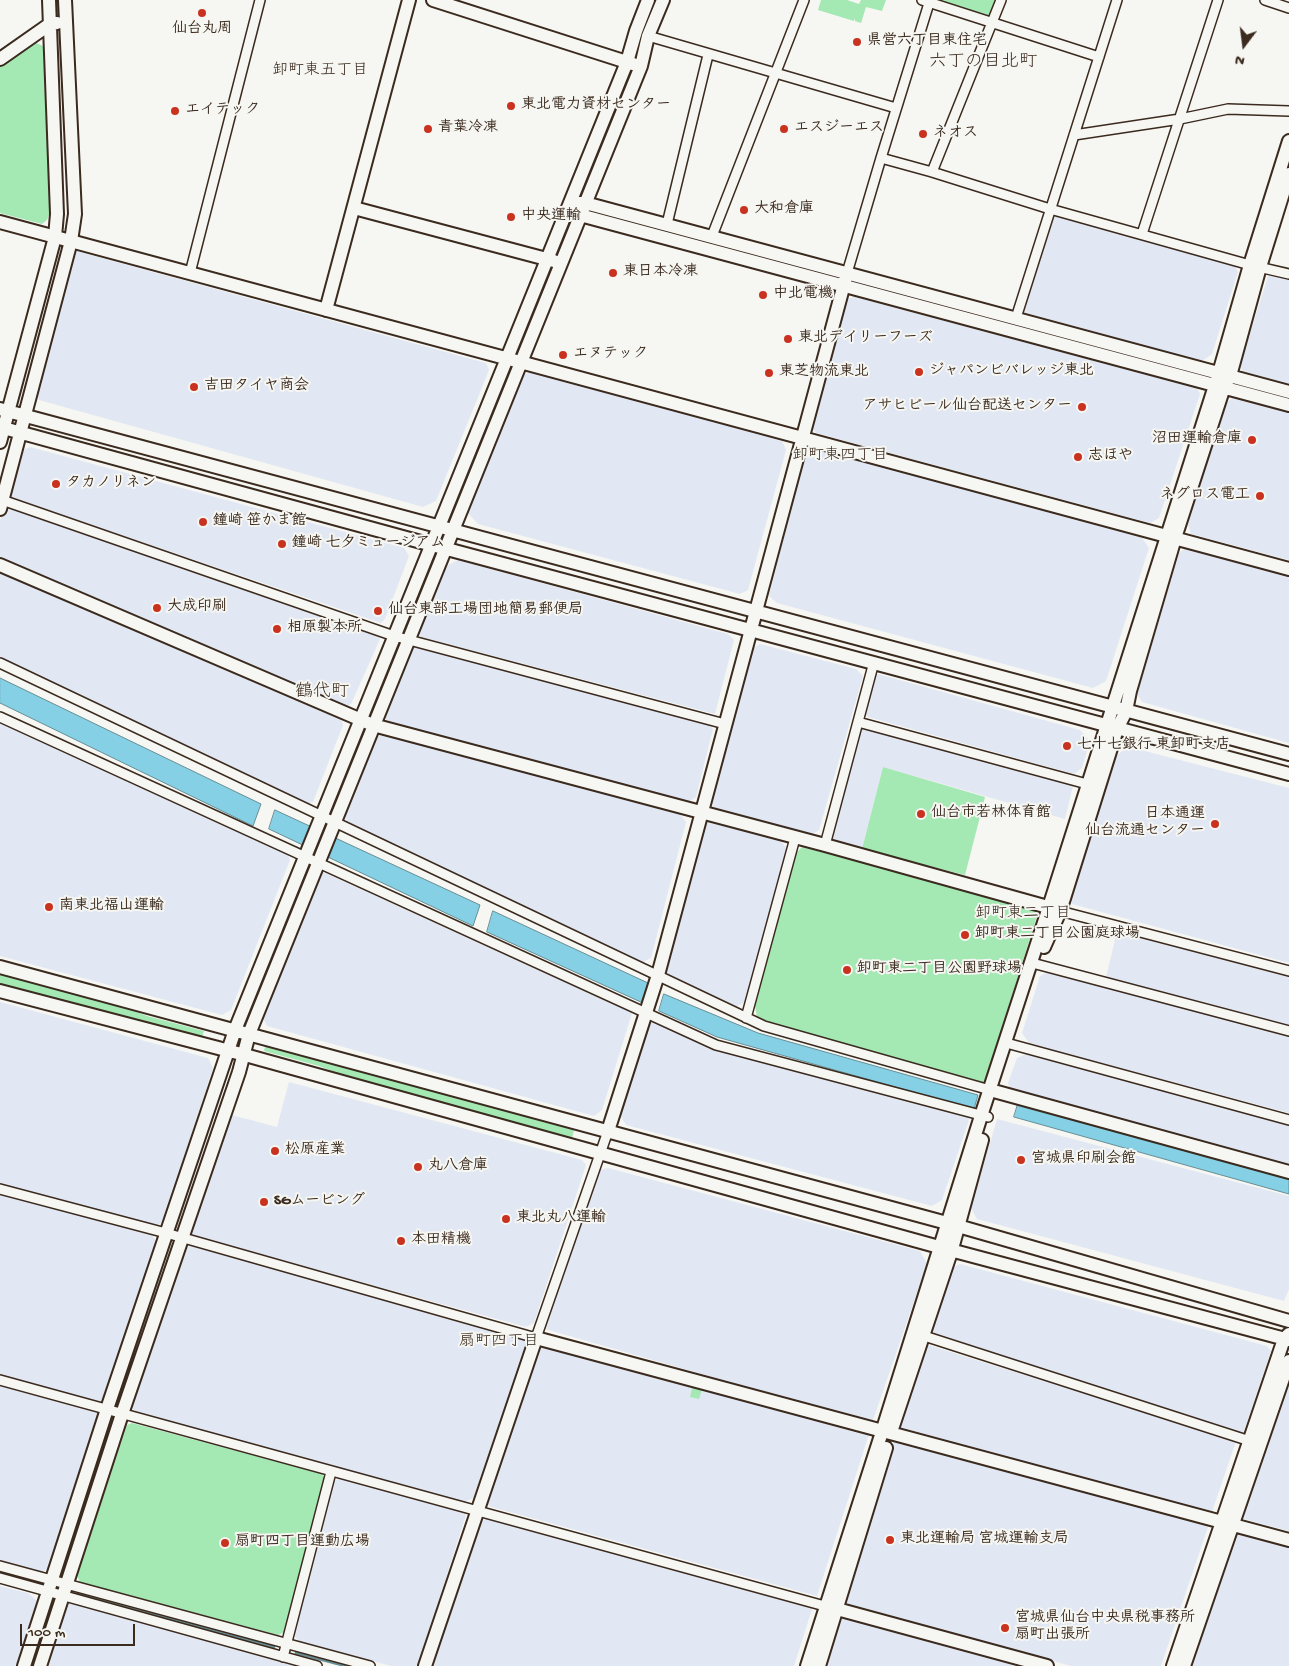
<!DOCTYPE html>
<meta charset="utf-8">
<style>
body{margin:0}
#map{position:relative;width:1289px;height:1666px;overflow:hidden;background:#f6f6f2;font-family:"Gochi Hand",sans-serif}
canvas{display:block}
.north{position:absolute;left:1219px;top:20px;width:50px;height:50px;-webkit-text-stroke:4px #f6f6f2;paint-order:stroke;rotate:195deg;font-size:14px;font-weight:700;line-height:20px;text-align:center;color:#3b2a1e}
.north::after{content:'';display:block;margin:auto;width:18px;height:22px;background:#3b2a1e;clip-path:polygon(50% 0,100% 100%,50% 72%,0 100%)}
.scale{position:absolute;left:20px;top:1624px;width:115px;height:22px;box-sizing:border-box;border:2px solid #3b2a1e;border-top:0;padding-left:6px;font-size:15px;line-height:18px;white-space:nowrap;color:#3b2a1e;-webkit-text-stroke:4px #f6f6f2;paint-order:stroke}
</style>
<div id="map">
<canvas width="1289" height="1666"></canvas>
<div class="north">N</div>
<div class="scale">100 m</div>
</div>
<script>
const c = document.querySelector('canvas').getContext('2d');
c.lineJoin = 'round';
function fillPath(path, color) {
  c.fillStyle = color;
  c.fill(path, 'evenodd');
}
function strokePath(path, color, width, dash) {
  c.strokeStyle = color;
  c.lineWidth = width;
  c.lineCap = dash ? 'butt' : 'round';
  c.setLineDash(dash || []);
  c.stroke(path);
}
function drawText(font, color, halo, rows, align = 'center') {
  c.font = font + ' "Gochi Hand","Klee One",sans-serif';
  c.lineWidth = 4;
  c.setLineDash([]);
  c.textBaseline = 'middle';
  c.strokeStyle = halo;
  c.fillStyle = color;
  for (const [text, x, y, turn = 0] of rows) {
    c.save();
    c.translate(x, y);
    c.rotate((+turn || 0) * Math.PI / 180);
    c.textAlign = isNaN(turn) ? turn : align;
    if (halo) c.strokeText(text, 0, 0);
    c.fillText(text, 0, 0);
    c.restore();
  }
}
fillPath(new Path2D(`
 M1051,213l182,50 5,9 -26,82 -10,7 -180,-49z
 M76,251l410,112 3,7 -53,131 -13,6 -384,-107 -4,-8 37,-138z
 M1269,273l20,4v107l-46,-12 -3,-7z
 M855,297l342,91 3,6 -41,124 -9,5 -334,-90 -4,-5 34,-129z
 M531,371l251,70 4,9 -38,140 -8,4 -262,-70 -11,-12 54,-136z
 M1235,396l54,15v149l-98,-26 -3,-9 38,-122z
 M30,447l374,101 5,8 -24,63 -4,4 -372,-126 8,-44z
 M813,449l327,86 9,13 -43,133 -13,7 -316,-85 -8,-7 36,-142z
 M12,508l365,126 3,5 -29,65 -5,3 -346,-148v-38l2,-8z
 M1187,547l102,27v169l-147,-41 -5,-8 42,-141z
 M458,560l270,74 6,6 -19,74 -294,-77 -4,-7 27,-63z
 M0,572l341,146 2,7 -30,77 -8,2 -305,-144z
 M760,644l96,25 7,7 -44,154 -9,6 -96,-28 -4,-8 41,-151z
 M415,645l293,79 5,5 -17,68 -8,5 -301,-81 -4,-6 27,-67z
 M878,674l202,56 10,11 -8,27 -8,6 -206,-57 -5,-5 9,-33z
 M0,722l288,133 2,5 -59,150 -9,5 -222,-59z
 M863,728l207,55 3,3 -8,33 -182,-52 -21,82 -31,-8 -2,-6 28,-104z
 M382,734l297,79 7,9 -35,136 -8,4 -296,-139 -2,-8 29,-75z
 M1129,747l160,41v175l-217,-59 -3,-7 43,-139z
 M709,822l72,19 7,9 -42,152 -11,5 -67,-32 -3,-8 36,-140z
 M323,872l309,141 -30,97 -8,6 -327,-90 -5,-10 57,-142z
 M1117,932l172,45v48l-183,-48z
 M1050,971l239,65v77l-259,-69 -8,-11 18,-57z
 M0,1002l208,56 5,10 -50,154 -7,4 -156,-42z
 M652,1022l46,21 272,74 -28,83 -10,6 -306,-81 -8,-13 28,-84z
 M1026,1054l263,71v43l-278,-77 -3,-8 9,-25z
 M289,1082l293,78 4,5 -52,158 -8,4 -334,-91 -4,-7 40,-115 49,13z
 M997,1119l292,77v93l-5,12 -307,-82 -6,-11z
 M608,1168l312,83 7,13 -55,159 -327,-94 54,-159z
 M0,1194l152,41 5,8 -50,161 -107,-29z
 M190,1246l335,90 4,4 -53,157 -12,5 -327,-89 -6,-6 51,-156z
 M960,1264l307,82 4,5 -28,83 -307,-97 -6,-10 19,-58z
 M539,1344l331,87 -53,165 -326,-89 -4,-3z
 M925,1344l311,97 -24,71 -313,-85z
 M1289,1374v157l-45,-12 -4,-8z
 M0,1386l98,27 -49,156 -8,3 -41,-11z
 M895,1438l314,86 -48,142h-90l-226,-62z
 M340,1478l121,32 5,5 -48,151h-27l-92,-25 -6,-7 41,-153z
 M488,1518l325,88 -19,60h-361l49,-145z
 M1234,1531l55,15v120h-101z
 M0,1586l28,7 9,8 -21,65h-16z
 M70,1603l230,63h-253l18,-61z
 M842,1614l193,52h-211z`), '#e2e8f3');
fillPath(new Path2D(`
 M821,0h26l12,4 2,-4h25l-4,11 -16,-4 -5,16 -6,-2v-3l-1,3 -36,-11z
 M939,0h56l-5,15 -5,2 -42,-14z
 M34,42l9,4 7,166 -3,8 -5,4 -42,-11v-147z
 M883,767l102,30 -20,78 -103,-26z
 M802,847l232,61 3,8 -53,168 -218,-61 -9,-6 -2,-11 42,-154z
 M0,972l117,32 30,12 57,15 -2,7 -202,-54z
 M266,1043l244,67 26,10 38,10 -2,8 -222,-60 -31,-12 -55,-15z
 M693,1384l10,2 -4,13 -9,-2z
 M132,1423l190,51 3,5 -40,153 -7,3 -198,-53 -3,-6 50,-151z`), '#a4e8b3');
const water = new Path2D(`
 M0,678l261,126 -8,22 -253,-123z
 M275,810l205,95 -7,21 -204,-97z
 M493,911l155,72 -5,20 -156,-71z
 M664,994l94,39 220,62 -4,14 -257,-72 -58,-26z
 M1018,1104l271,75v15l-275,-77z`);
fillPath(water, '#85d0e5');
strokePath(water, '#678e95', 1);
strokePath(new Path2D(`
 M0,1572l39,11
 M77,1594l197,53
 M296,1653l49,13`), '#678e95', 2.5);
const street = new Path2D(`
 M922,0l177,57
 M1265,0l24,8
 M648,36l248,72
 M1074,135l106,-16 48,-10 61,2
 M881,158l51,14 118,37 200,56 39,9
 M932,172l69,-172
 M667,224l41,-169
 M1142,234l76,-234
 M712,236l92,-236
 M190,273l70,-273
 M847,273l34,-115 49,-158
 M1016,318l101,-318
 M2,500l392,136 331,88
 M0,663l764,363 226,64
 M0,717l716,328 272,72
 M858,722l229,62
 M825,845l49,-183
 M1060,911l229,60
 M1036,964l253,67
 M746,1018l49,-180
 M1010,1044l279,76
 M0,1189l166,44 370,105 72,-207
 M918,1334l335,108
 M0,1380l832,228
 M0,1566l370,100
 M0,1578l317,88
 M283,1657l48,-185`);
const secondary = new Path2D(`
 M433,0l200,64
 M0,59l50,-35 7,-1
 M577,203h8l704,189
 M354,208l200,53
 M574,208l6,7 709,190
 M0,222l1289,347
 M326,310l83,-310
 M0,409l1289,345
 M0,427l432,118 857,229
 M0,442l55,-205 2,-23 -8,-214
 M0,509l71,-268 4,-27 -10,-214
 M0,565l373,160 452,120 230,64
 M1044,947l16,-36 57,-182 9,-18 4,-20 45,-153 49,-151 6,-11 30,-109 29,-93
 M0,967l958,259 331,95
 M0,991l245,64 694,192 350,93
 M990,1090l299,82
 M608,1131l50,-156 189,-702
 M892,1429l60,-180 30,-109
 M837,1609l210,57
 M24,1666l83,-257 128,-379 392,-968 9,-31 12,-31
 M40,1666l82,-252 117,-342 10,-38 392,-968 7,-30 15,-36
 M425,1666l111,-328 753,202
 M807,1666l75,-234 99,-316 68,-209 170,-534 31,-108 39,-124
 M819,1666l67,-218
 M1173,1666l111,-327 5,-5
 M1184,1666l105,-305`);
strokePath(street, '#3b2a1e', 12);
strokePath(secondary, '#3b2a1e', 16);
strokePath(street, '#f6f6f2', 9);
strokePath(secondary, '#f6f6f2', 12);
for (const [x, y, r, color] of [
 [202,13,5,"#c8321e"],
 [857,42,5,"#c8321e"],
 [511,106,5,"#c8321e"],
 [175,111,5,"#c8321e"],
 [428,129,5,"#c8321e"],
 [784,129,5,"#c8321e"],
 [923,134,5,"#c8321e"],
 [744,210,5,"#c8321e"],
 [511,217,5,"#c8321e"],
 [613,273,5,"#c8321e"],
 [763,295,5,"#c8321e"],
 [788,339,5,"#c8321e"],
 [563,355,5,"#c8321e"],
 [919,372,5,"#c8321e"],
 [769,373,5,"#c8321e"],
 [194,387,5,"#c8321e"],
 [1082,407,5,"#c8321e"],
 [1252,440,5,"#c8321e"],
 [1078,457,5,"#c8321e"],
 [56,484,5,"#c8321e"],
 [1260,496,5,"#c8321e"],
 [203,522,5,"#c8321e"],
 [282,544,5,"#c8321e"],
 [157,608,5,"#c8321e"],
 [378,611,5,"#c8321e"],
 [277,629,5,"#c8321e"],
 [1067,746,5,"#c8321e"],
 [921,814,5,"#c8321e"],
 [1215,824,5,"#c8321e"],
 [49,907,5,"#c8321e"],
 [965,935,5,"#c8321e"],
 [847,970,5,"#c8321e"],
 [275,1151,5,"#c8321e"],
 [1021,1160,5,"#c8321e"],
 [418,1167,5,"#c8321e"],
 [264,1202,5,"#c8321e"],
 [506,1219,5,"#c8321e"],
 [401,1241,5,"#c8321e"],
 [890,1540,5,"#c8321e"],
 [225,1543,5,"#c8321e"],
 [1005,1628,5,"#c8321e"]
]) {
  const dot = new Path2D();
  dot.arc(x, y, r, 0, 2 * Math.PI);
  c.fillStyle = color;
  c.fill(dot);
  strokePath(dot, '#f6f6f2', 2);
}
drawText('bold 15px', '#3b2a1e', '#f6f6f2', [
 ["仙台丸周",202,30,"center"],
 ["県営六丁目東住宅",867,42],
 ["東北電力資材センター",521,106],
 ["エイテック",185,111],
 ["青葉冷凍",438,129],
 ["エスジーエス",794,129],
 ["ネオス",933,134],
 ["大和倉庫",754,210],
 ["中央運輸",521,217],
 ["東日本冷凍",623,273],
 ["中北電機",773,295],
 ["東北デイリーフーズ",798,339],
 ["エヌテック",573,355],
 ["ジャパンビバレッジ東北",929,372],
 ["東芝物流東北",779,373],
 ["吉田タイヤ商会",204,387],
 ["アサヒビール仙台配送センター",1072,407,"right"],
 ["沼田運輸倉庫",1242,440,"right"],
 ["志ほや",1088,457],
 ["タカノリネン",66,484],
 ["ネグロス電工",1250,496,"right"],
 ["鐘崎 笹かま館",213,522],
 ["鐘崎 七夕ミュージアム",292,544],
 ["大成印刷",167,608],
 ["仙台東部工場団地簡易郵便局",388,611],
 ["相原製本所",287,629],
 ["七十七銀行 東卸町支店",1077,746],
 ["仙台市若林体育館",931,814],
 ["日本通運",1205,815,"right"],
 ["仙台流通センター",1205,832,"right"],
 ["南東北福山運輸",59,907],
 ["卸町東二丁目公園庭球場",975,935],
 ["卸町東二丁目公園野球場",857,970],
 ["松原産業",285,1151],
 ["宮城県印刷会館",1031,1160],
 ["丸八倉庫",428,1167],
 ["SGムービング",274,1202],
 ["東北丸八運輸",516,1219],
 ["本田精機",411,1241],
 ["東北運輸局 宮城運輸支局",900,1540],
 ["扇町四丁目運動広場",235,1543],
 ["宮城県仙台中央県税事務所",1015,1619],
 ["扇町出張所",1015,1636]
], 'left');
drawText('16px', '#3b2a1e', '#f6f6f2', [
 ["卸町東五丁目",320,72],
 ["卸町東四丁目",840,457],
 ["卸町東二丁目",1023,915],
 ["扇町四丁目",499,1343]
]);
drawText('18px', '#3b2a1e', '#f6f6f2', [
 ["六丁の目北町",983,63],
 ["鶴代町",322,693]
]);
</script>
